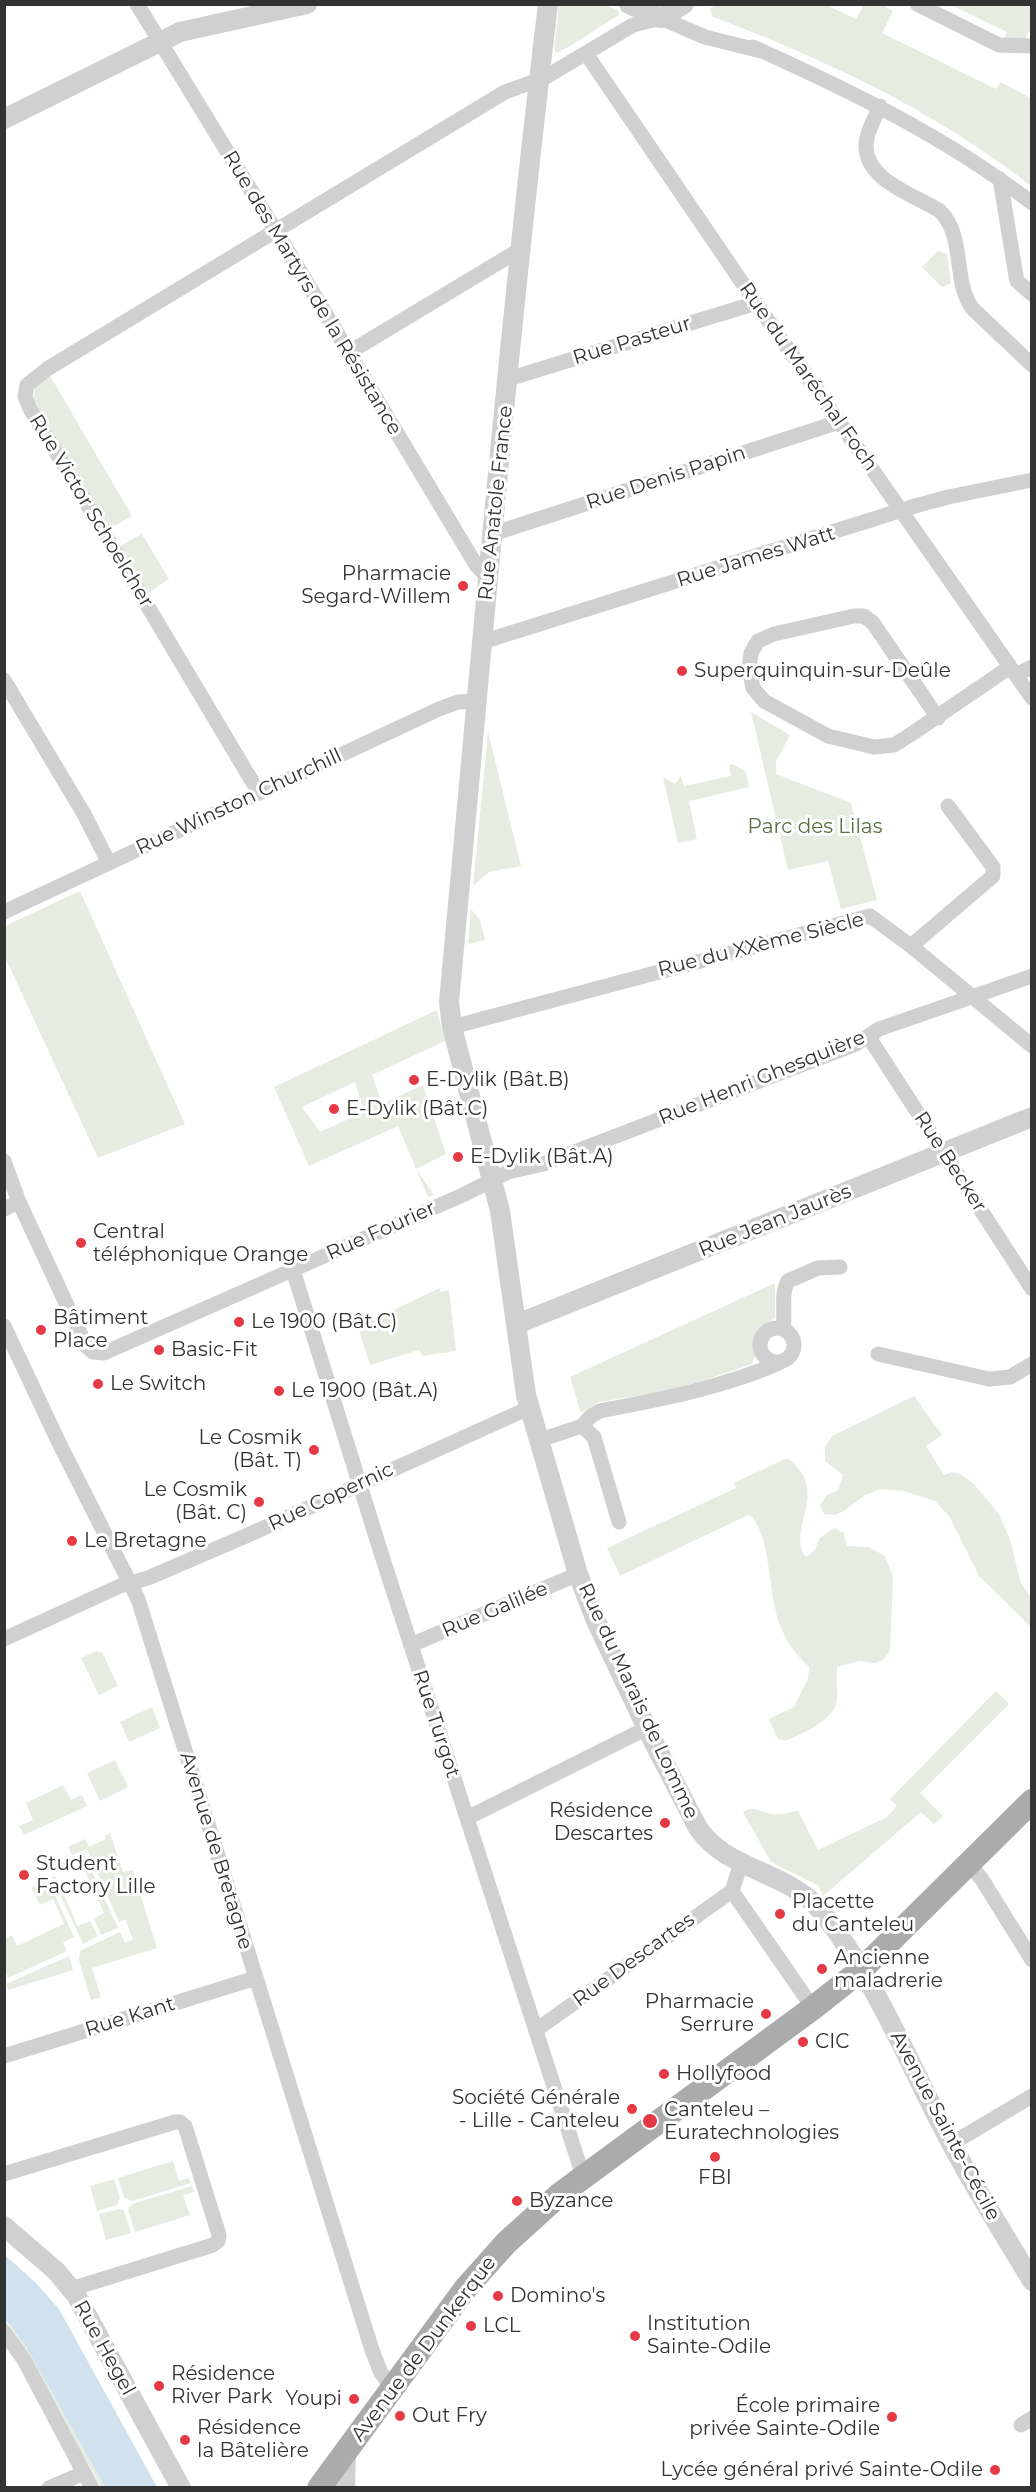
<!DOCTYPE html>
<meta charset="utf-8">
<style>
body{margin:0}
#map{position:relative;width:1036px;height:2492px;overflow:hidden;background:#fff;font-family:Montserrat,sans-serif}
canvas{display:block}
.frame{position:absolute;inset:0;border:6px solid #333;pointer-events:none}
</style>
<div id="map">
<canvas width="1036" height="2492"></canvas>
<div class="frame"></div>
</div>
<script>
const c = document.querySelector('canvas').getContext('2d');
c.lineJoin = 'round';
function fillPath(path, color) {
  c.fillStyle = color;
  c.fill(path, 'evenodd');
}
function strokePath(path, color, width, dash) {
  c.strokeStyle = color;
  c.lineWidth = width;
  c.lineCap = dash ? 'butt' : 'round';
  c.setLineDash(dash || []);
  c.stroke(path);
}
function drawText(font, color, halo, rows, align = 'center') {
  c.font = font + ' Montserrat,sans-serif';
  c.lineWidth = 6;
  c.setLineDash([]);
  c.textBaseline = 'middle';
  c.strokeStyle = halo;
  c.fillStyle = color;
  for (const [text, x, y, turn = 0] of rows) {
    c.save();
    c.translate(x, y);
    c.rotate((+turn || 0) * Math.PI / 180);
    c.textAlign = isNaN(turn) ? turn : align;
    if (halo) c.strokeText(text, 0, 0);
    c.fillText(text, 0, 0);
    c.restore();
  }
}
fillPath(new Path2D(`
 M559,5h45l14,5 1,5 -49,31 -14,7 -2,-3z
 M718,5h108l30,14 8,-14h18l11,6 -11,22 114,56 4,-7 31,16v88c-94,-74 -206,-127 -318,-169l-3,-9z
 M951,5h80v24l-4,6 -1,7h-23l4,-10z
 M938,251l9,3 4,29 -9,4 -20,-20z
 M49,374l83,142 -23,13 -75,-129 1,-13z
 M142,534l27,45 -21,14 -28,-47z
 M751,712l39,23 -14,27v12l75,29 26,97 -36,9 -13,-48 -40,9z
 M488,732l33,134 -32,6 -16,14z
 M733,764l13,8 3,15 -60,14 8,38 -19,4 -15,-66 12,7 6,-8 3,10 47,-10 -2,-11z
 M80,891l105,233 -87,34 -93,-201v-31z
 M471,909l9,11 5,20 -17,4z
 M437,1010l8,31 -73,34 10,29 41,-19 23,69 -30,15 18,26 -6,2 -30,-71 -89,40 -35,-79zM355,1082l9,30 -44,20 -18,-25z
 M775,1283v35c-31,17 -12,24 -23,46l-53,18 -45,11 -55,9 -18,11 -11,-36z
 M440,1288v4l9,-2 7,61 -34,5 -3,-6 -49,15 -12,-38z
 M914,1396l28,39 -16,11 18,29 8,-3 10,3 12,9 25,30 12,28 9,39 11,17v29l-52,-51 -30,-60 -14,-15 -31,-10 -24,-2 -15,6 -21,16 -9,4 -11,-1 -4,-9 7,-10 11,-5 5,-15 -18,-14v-14l7,-11z
 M787,1458c46,33 -2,71 19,99l8,-6 6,-13 14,-10 10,5 3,13 22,1 16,9 8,21 -3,74 -7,9 -8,3 -16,-2 -22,6c-1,10 1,27 0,34 -4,20 -35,33 -52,40l-7,-2 -9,-20 25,-12 14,-28 1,-12c-42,-41 -33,-72 -45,-124 -2,-9 -7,-18 -11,-26l-5,-2 -128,61 -13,-28 129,-60 -2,-5z
 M98,1650l1,3 3,-1 16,34 -19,9 -18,-37z
 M996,1691l13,13 -89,89 23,23 -9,8 -13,-12 -98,84 -4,-10 -48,-24 -28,-50c9,-6 15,-2 24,1 10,3 21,0 31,-2l20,39 69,-33 10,-11 -7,-7z
 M152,1707l8,21 -31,14 -9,-20z
 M115,1760l13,27 -28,14 -13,-28z
 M63,1785l8,15 11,-5 5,11 -63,29 -5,-9 14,-6 -7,-17z
 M110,1833l13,39 10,-2 24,78 -65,20 9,29 -10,3 -12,-39 1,-10 40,-19 5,11 8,-4 -8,-20 -6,3 -32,-73 -15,6 -4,-8 17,-8 4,8 17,-8 -1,-3z
 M84,1854l34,74 -17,7 -7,-16 10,-6 -25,-56z
 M55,1876l23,50 12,-5 8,15 -15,8 -31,-67z
 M48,1880l26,57 -11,5 4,9 -59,27 -3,-8v-31l7,-4 5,11 47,-22 -11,-25 -13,6 -9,-18z
 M69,1956l4,14 -65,20 -2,-6z
 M173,2161l6,20 10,-3 2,5 -59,18 -8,-4 -6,-19z
 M114,2179l6,19 -3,7 -20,6 -7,-25z
 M192,2186l2,6 -11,3 7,20 -55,17 -7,-22 4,-6z
 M120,2209l4,2 7,22 -25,7 -7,-26z
 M4,2319l21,26 80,142h-4l-59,-106 -37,-54z`), '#e6ecdf');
fillPath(new Path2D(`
 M5,2255l30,27 24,27 98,178h-52l-80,-142 -20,-26z`), '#cfe2ee');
strokePath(new Path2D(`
 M137,4l148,242 191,319 13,14
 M917,4l82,41 33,1
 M753,47c98,44 193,90 279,156
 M587,55l169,248 276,395
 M880,106c-5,12 -14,26 -14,40 0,35 49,49 74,65 26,26 12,68 32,97l60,57
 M1000,179l16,97 1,5 15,13
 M348,353l173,-104
 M508,379l248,-76
 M492,534l347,-112
 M482,642l433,-136 33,-9 84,-17
 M1016,675l16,-8
 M4,680l80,134 25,49
 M938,718l-65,-95 -9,-7h-10l-80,18 -16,7 -7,12 -2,15 4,20 11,13 64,35 46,11 20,-2 16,-10 100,-68
 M259,793l-230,-386 -4,-11 2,-11 20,-16 458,-277 39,-14 89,-53 28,-7 44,19 56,14
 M4,912l435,-203 19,-7 19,-1
 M911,946l82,-70v-9l-45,-61
 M452,1027l418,-111 41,30 121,100
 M868,1036l164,253
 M4,1161l15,41 67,144 7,6 11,1 361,-159 43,-22 35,-8 313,-120 23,-15 153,-53
 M4,1209l15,-7
 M293,1270l89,286 201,620
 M4,1326l56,119 78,154 234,751 9,23 12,15
 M760 1345a17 17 0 1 1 34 0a17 17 0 1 1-34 0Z
 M783,1329c3,-17 -3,-33 5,-48l30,-13 22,-1
 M878,1354l111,25 21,-2 22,-13
 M582,1426l12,11 25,85
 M540,1440l42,-14 9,-10 9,-5c62,-12 121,-23 179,-48
 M4,1639l116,-53 28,-8 100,-43 281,-127
 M411,1645l167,-71
 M467,1818l180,-90
 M970,1864l13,17 49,79
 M732,1891l81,117
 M732,1891l9,-28
 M536,2030l196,-139
 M4,2056l252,-78
 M951,2144l81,-48
 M4,2174l171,-52h5l5,4 34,109 -1,6 -5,4 -142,44
 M4,2332l20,28 68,128
 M1021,2425l11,-7
 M49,2488l35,-15`), '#d0d0d0', 15);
strokePath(new Path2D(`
 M548,4c-40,332 -68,665 -99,998l3,25 48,184 26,184 52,179 18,47 57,120 45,87c29,43 90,43 123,83 51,63 83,141 120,213 27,54 60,105 91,157
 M629,4l32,14 23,-14
 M4,119l176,-87 127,-28
 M517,1324l515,-207
 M4,2226l52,45 20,24 105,193
 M345,2488l1,-37`), '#d0d0d0', 20);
strokePath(new Path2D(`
 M319,2488l146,-199 41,-46 53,-48 254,-187 48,-38 171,-169`), '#ababab', 24);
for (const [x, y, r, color] of [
 [463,586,6,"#e63946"],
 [682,671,6,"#e63946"],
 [414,1080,6,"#e63946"],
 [334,1109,6,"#e63946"],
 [458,1157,6,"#e63946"],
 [81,1243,6,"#e63946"],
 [239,1322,6,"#e63946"],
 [41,1330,6,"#e63946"],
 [159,1350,6,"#e63946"],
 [98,1384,6,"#e63946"],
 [279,1391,6,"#e63946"],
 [314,1450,6,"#e63946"],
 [259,1502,6,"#e63946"],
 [72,1541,6,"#e63946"],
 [665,1823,6,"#e63946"],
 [24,1875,6,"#e63946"],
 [780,1914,6,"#e63946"],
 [822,1969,6,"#e63946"],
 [766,2014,6,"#e63946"],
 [803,2042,6,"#e63946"],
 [664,2074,6,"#e63946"],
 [632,2109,6,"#e63946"],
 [650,2121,8,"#e63946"],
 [715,2157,6,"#e63946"],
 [517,2201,6,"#e63946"],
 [498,2296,6,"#e63946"],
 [471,2326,6,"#e63946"],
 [635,2336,6,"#e63946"],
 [159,2386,6,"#e63946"],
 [354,2399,6,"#e63946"],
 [400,2416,6,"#e63946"],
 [892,2417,6,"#e63946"],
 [185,2440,6,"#e63946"],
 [995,2470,6,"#e63946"]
]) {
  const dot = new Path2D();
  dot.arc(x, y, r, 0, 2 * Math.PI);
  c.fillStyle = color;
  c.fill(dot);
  strokePath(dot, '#fff', 2);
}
drawText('20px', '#333', '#fff', [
 ["Rue des Martyrs de la Résistance",312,293,59],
 ["Rue Pasteur",632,341,-17],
 ["Rue du Maréchal Foch",808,377,55],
 ["Rue Denis Papin",666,478,-18],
 ["Rue Anatole France",496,503,-84],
 ["Rue Victor Schoelcher",91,511,59],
 ["Rue James Watt",756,557,-17],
 ["Rue Winston Churchill",239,802,-25],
 ["Rue du XXème Siècle",761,945,-14],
 ["Rue Henri Ghesquière",762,1078,-22],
 ["Rue Becker",950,1162,57],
 ["Rue Jean Jaurès",775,1221,-22],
 ["Rue Fourier",381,1231,-24],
 ["Rue Copernic",331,1497,-25],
 ["Rue Galilée",495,1610,-23],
 ["Rue du Marais de Lomme",638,1701,65],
 ["Rue Turgot",436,1724,72],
 ["Avenue de Bretagne",216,1851,73],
 ["Rue Descartes",634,1960,-36],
 ["Rue Kant",130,2017,-17],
 ["Avenue Sainte-Cécile",945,2126,62],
 ["Rue Hegel",104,2348,61],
 ["Avenue de Dunkerque",424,2349,-53]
]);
drawText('20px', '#333', '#fff', [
 ["Pharmacie",451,574,"right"],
 ["Segard-Willem",451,597,"right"],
 ["Superquinquin-sur-Deûle",694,671],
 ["E-Dylik (Bât.B)",426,1080],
 ["E-Dylik (Bât.C)",346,1109],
 ["E-Dylik (Bât.A)",470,1157],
 ["Central",93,1232],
 ["téléphonique Orange",93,1255],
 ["Bâtiment",53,1318],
 ["Place",53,1341],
 ["Le 1900 (Bât.C)",251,1322],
 ["Basic-Fit",171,1350],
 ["Le Switch",110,1384],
 ["Le 1900 (Bât.A)",291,1391],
 ["Le Cosmik",302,1438,"right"],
 ["(Bât. T)",302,1461,"right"],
 ["Le Cosmik",247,1490,"right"],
 ["(Bât. C)",247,1513,"right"],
 ["Le Bretagne",84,1541],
 ["Résidence",653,1811,"right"],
 ["Descartes",653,1834,"right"],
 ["Student",36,1864],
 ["Factory Lille",36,1887],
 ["Placette",792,1902],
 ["du Canteleu",792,1925],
 ["Ancienne",834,1958],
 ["maladrerie",834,1981],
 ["Pharmacie",754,2002,"right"],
 ["Serrure",754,2025,"right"],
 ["CIC",815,2042],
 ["Hollyfood",676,2074],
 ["Société Générale",620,2098,"right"],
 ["- Lille - Canteleu",620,2121,"right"],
 ["Canteleu –",664,2110],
 ["Euratechnologies",664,2133],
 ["FBI",715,2178,"center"],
 ["Byzance",529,2201],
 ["Domino's",510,2296],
 ["Institution",647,2324],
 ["Sainte-Odile",647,2347],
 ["LCL",483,2326],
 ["Résidence",171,2374],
 ["River Park",171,2397],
 ["Youpi",342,2399,"right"],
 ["École primaire",880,2406,"right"],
 ["privée Sainte-Odile",880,2429,"right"],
 ["Out Fry",412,2416],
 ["Résidence",197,2428],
 ["la Bâtelière",197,2451],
 ["Lycée général privé Sainte-Odile",983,2470,"right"]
], 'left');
drawText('20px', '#56703f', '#fff', [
 ["Parc des Lilas",815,827]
]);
</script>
